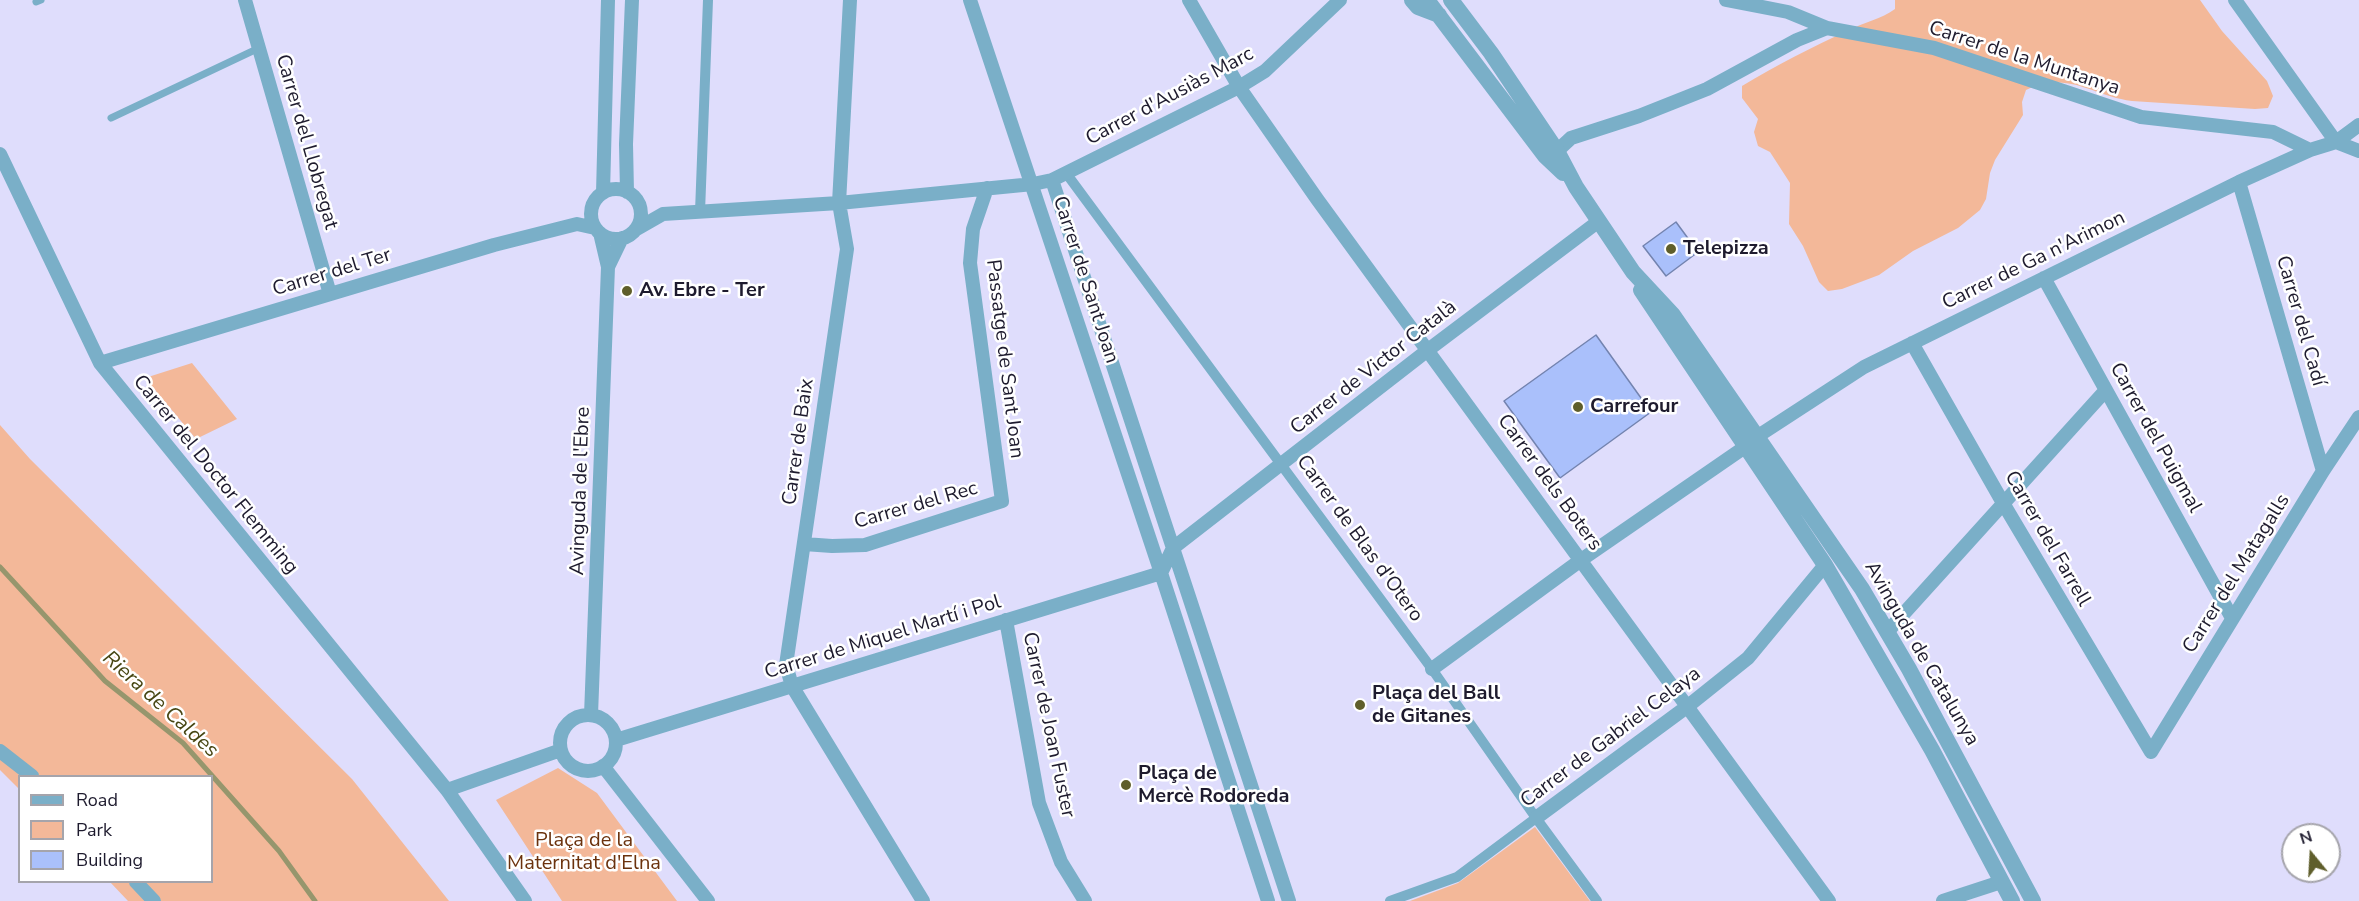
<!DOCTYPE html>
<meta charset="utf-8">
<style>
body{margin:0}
#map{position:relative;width:2359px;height:901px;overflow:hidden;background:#dfddfc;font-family:"Nunito Sans",sans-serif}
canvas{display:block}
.legend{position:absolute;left:18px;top:775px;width:195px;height:108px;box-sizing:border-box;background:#fff;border:2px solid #a5a4ab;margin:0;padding:8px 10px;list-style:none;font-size:18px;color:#1e1b2e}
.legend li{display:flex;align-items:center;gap:12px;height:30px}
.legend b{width:30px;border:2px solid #a5a4ab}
.north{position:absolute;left:2281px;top:823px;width:60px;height:60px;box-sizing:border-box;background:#fff;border:2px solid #a5a4ab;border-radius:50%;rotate:342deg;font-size:16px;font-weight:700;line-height:24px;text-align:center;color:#1e1b2e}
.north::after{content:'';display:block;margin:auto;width:21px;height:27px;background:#5f5e2b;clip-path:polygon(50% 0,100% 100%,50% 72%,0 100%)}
</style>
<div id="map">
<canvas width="2359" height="901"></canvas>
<ul class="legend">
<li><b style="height:8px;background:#7aafc8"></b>Road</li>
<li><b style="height:16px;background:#f3b899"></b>Park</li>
<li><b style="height:16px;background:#aac0fb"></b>Building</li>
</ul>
<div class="north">N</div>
</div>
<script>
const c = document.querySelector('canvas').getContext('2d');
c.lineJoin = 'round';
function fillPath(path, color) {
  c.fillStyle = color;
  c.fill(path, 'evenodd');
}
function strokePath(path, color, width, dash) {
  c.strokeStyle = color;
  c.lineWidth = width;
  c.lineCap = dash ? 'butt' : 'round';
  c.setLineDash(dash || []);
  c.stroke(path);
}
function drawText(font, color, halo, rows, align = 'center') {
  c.font = font + ' "Nunito Sans",sans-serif';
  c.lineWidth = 5;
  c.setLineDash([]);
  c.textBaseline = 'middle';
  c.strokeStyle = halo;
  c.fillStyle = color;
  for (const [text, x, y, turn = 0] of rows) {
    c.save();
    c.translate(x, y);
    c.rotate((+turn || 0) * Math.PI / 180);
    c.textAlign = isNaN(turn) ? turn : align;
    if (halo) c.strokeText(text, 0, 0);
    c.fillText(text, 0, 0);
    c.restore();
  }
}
fillPath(new Path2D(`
 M1895,0h305l22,31 45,50 6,15 -5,12 -13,1 -123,-8c-41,-5 -62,-31 -106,-11l-4,12 1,13 -28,45 -5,13 -4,26 -6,11 -22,18 -45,23 -34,24 -37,14 -14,2 -9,-9 -16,-36 -14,-22 1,-41 -20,-31 -12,-6 -4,-14 4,-13 -16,-21v-12c35,-21 70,-39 107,-56 16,-8 32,-11 46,-21z
 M192,363l45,56 -41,20 -51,-61z
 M0,425l30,34 322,320 97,122h-321l-18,-19h102v-106h-192l-1,13 -19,-19z
 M558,768l39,25 80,108h-115l-66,-101z
 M1535,827l55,74h-180l48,-18z`), '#f3b899');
strokePath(new Path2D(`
 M0,567l105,114 78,62 96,108 36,50`), '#96966d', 5);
const building = new Path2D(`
 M1676,222l22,30 -32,24 -23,-30z
 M1596,335l55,77 -91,66 -56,-77z`);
fillPath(building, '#aac0fb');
strokePath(building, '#7383af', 1.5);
strokePath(new Path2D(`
 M36,2l5,-2
 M111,118l148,-70`), '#7aafc8', 7);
strokePath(new Path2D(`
 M1066,173l366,496 104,149 61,83
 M700,212l8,-212
 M1390,901l67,-24 79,-59`), '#7aafc8', 10);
strokePath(new Path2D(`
 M245,0l85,294
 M850,0l-11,203 8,46 -61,416 6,21 131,215
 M970,0l191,573 107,328
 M1189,0l50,87 78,112 512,702
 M1726,0l62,12 39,16 107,20 207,69 132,15 37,18
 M2235,0l101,142
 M2336,142l23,9
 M1557,151l14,-13 68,-22 68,-27 90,-49 30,-12
 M0,154l100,209 347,427 78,111
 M1052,180l237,721
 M2239,182l84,289
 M591 214a25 25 0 1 1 50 0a25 25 0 1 1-50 0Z
 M627,192l-1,-48 6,-144
 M603,193l5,-193
 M635,230l28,-16 176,-11 194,-19 19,-4 187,-93 26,-16 75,-71
 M608,267l14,-29
 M2044,278l188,340
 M1912,343l91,160 148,249 172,-281 36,-54
 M100,363l394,-118 83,-21 18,4
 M1758,436l106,-69 375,-185 71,-32 26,-8 23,-17
 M804,544l28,2 33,-1 137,-44 -32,-238 3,-34 14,-41
 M1006,620l33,183 22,59 24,39
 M1888,631l218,-241
 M1432,669l149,-109 164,-113
 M591,715l17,-448 -8,-34
 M560 743a28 28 0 1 1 56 0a28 28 0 1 1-56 0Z
 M616,740l545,-167 12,-25 255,-198 171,-129
 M0,751l32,25
 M603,766l105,135
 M447,790l114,-40
 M1536,818l152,-112 60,-48 77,-93
 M136,882l18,19
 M1943,901l58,-19`), '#7aafc8', 14);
strokePath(new Path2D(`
 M1412,0l6,7 21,8
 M1427,0l118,156 18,17
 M1451,0l40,53 66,98 19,36 57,85 40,43 189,274 47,80 124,232
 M1641,290l184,275 107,185 80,151`), '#7aafc8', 16);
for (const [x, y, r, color] of [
 [1671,249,6,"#5f5e2b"],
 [627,291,6,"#5f5e2b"],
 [1578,407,6,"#5f5e2b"],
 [1360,705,6,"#5f5e2b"],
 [1126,785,6,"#5f5e2b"]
]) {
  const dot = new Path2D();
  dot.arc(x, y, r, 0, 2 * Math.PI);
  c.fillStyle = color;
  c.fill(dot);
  strokePath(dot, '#fff', 2);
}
drawText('20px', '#1e1b2e', '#fff', [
 ["Carrer de la Muntanya",2024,59,18],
 ["Carrer d'Ausiàs Marc",1170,97,-28],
 ["Carrer del Llobregat",306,142,74],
 ["Carrer de Ga n'Arimon",2034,261,-26],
 ["Carrer del Ter",332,273,-17],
 ["Carrer de Sant Joan",1085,280,72],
 ["Carrer del Cadí",2300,321,74],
 ["Passatge de Sant Joan",1004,359,83],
 ["Carrer de Victor Català",1374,368,-38],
 ["Carrer del Puigmal",2155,438,61],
 ["Carrer de Baix",799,442,-82],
 ["Carrer del Doctor Flemming",215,475,51],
 ["Carrer dels Boters",1549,483,54],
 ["Avinguda de l'Ebre",581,491,-88],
 ["Carrer del Rec",916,506,-16],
 ["Carrer de Blas d'Otero",1359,539,54],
 ["Carrer del Farrell",2047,539,60],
 ["Carrer del Matagalls",2237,574,-58],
 ["Carrer de Miquel Martí i Pol",883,638,-17],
 ["Avinguda de Catalunya",1921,654,60],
 ["Carrer de Joan Fuster",1048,725,78],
 ["Carrer de Gabriel Celaya",1611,738,-37]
]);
drawText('bold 20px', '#1e1b2e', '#fff', [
 ["Telepizza",1683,249],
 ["Av. Ebre - Ter",639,291],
 ["Carrefour",1590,407],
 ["Plaça del Ball",1372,694],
 ["de Gitanes",1372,717],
 ["Plaça de",1138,774],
 ["Mercè Rodoreda",1138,797]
], 'left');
drawText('20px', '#6b320d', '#fff', [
 ["Plaça de la",584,841],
 ["Maternitat d'Elna",584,864]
]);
drawText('italic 21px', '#474613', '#fff', [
 ["Riera de Caldes",160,705,42]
]);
</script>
